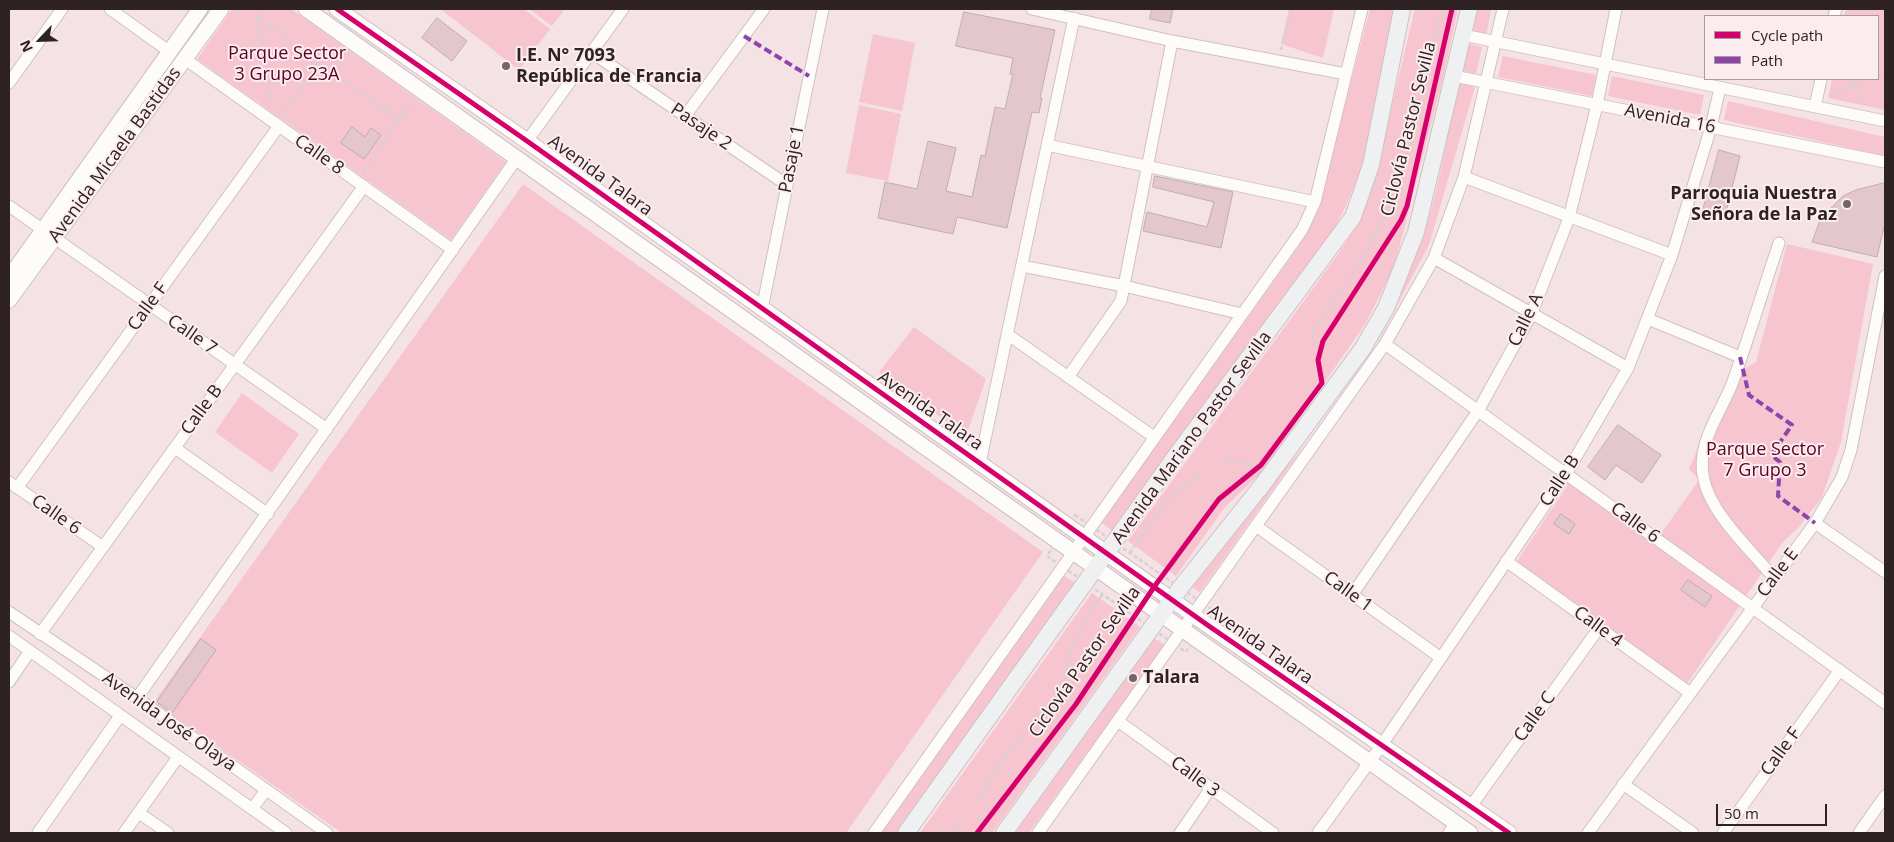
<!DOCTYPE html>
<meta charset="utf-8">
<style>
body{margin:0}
#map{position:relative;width:1894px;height:842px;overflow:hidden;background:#f5e2e5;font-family:"Open Sans",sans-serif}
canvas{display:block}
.frame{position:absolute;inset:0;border:10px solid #2f2225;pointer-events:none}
.legend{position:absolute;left:1704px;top:15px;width:175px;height:65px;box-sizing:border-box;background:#fbedef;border:1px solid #a99c9e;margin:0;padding:6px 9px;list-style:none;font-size:15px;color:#2f2225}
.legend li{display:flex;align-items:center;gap:10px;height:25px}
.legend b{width:25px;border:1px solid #a99c9e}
.north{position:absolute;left:15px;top:15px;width:50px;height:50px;-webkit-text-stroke:4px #fbedef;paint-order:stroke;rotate:246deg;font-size:14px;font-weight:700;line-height:20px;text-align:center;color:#2f2225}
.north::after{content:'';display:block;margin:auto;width:18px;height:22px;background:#2f2225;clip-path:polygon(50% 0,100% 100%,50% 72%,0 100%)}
.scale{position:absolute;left:1716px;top:804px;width:111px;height:22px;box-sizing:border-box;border:2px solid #2f2225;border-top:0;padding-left:6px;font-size:15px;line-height:18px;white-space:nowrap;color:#2f2225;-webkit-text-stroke:4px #fbedef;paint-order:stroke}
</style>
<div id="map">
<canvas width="1894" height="842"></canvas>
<div class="frame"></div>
<ul class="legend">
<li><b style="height:6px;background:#d6006c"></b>Cycle path</li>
<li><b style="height:6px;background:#8e44ad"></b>Path</li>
</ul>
<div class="north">N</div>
<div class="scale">50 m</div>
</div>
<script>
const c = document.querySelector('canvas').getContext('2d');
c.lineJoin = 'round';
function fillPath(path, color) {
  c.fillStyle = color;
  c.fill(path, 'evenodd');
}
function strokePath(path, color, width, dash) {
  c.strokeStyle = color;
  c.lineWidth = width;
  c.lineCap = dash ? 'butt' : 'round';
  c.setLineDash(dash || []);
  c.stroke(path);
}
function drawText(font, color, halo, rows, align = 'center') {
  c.font = font + ' "Open Sans",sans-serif';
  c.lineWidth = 4;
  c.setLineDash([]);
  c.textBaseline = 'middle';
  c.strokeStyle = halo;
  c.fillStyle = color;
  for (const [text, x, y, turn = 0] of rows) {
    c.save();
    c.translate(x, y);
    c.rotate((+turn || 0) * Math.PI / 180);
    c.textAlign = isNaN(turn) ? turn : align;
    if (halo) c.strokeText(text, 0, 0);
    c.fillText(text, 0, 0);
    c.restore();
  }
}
fillPath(new Path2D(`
 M232,9h59l215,153 -55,78 -254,-181z
 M445,9h79l26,20 -31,41 -76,-59z
 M529,9h36l-13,17z
 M1289,9h45l-11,49 -42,-14z
 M1370,9h28c-16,76 -27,155 -66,224l-218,299 -13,-10 198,-276 18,-40 16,-54z
 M1415,9h43l-15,69 -49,190 -30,58 -104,148 -35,33 -49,69 -48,-35 211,-288 16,-25 19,-48z
 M1475,9h16l-5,27 -15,-3z
 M1846,9h39v101l-57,-12 4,-19h46v-63h-34z
 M873,34l42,9 -13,68 -43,-9z
 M1469,44l13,3 -6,27 -13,-3z
 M1503,56l93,19 -4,21 -94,-19z
 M1612,76l92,19 -4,20 -92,-19z
 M1459,82l16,5 -46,158 -48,90 -29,44c23,-45 52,-89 69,-137 18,-51 26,-107 38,-160z
 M1728,101l157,36v19l-161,-36z
 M859,105l42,9 -13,67 -42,-8z
 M523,184l520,368 -197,281h-504l-188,-131z
 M1787,244l86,20 -32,178 -19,55 -23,30 -17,16 -96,142 -169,-124 53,-79 85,60 44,-62 -10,-11 40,-92 27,-15z
 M914,327l72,52 -18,51 -7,2 -82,-60z
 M242,393l57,41 -27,39 -57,-41z
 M1301,450l-101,142 -10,-6 41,-55z
 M1063,575l14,9 -177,249h-19z
 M1092,593l48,34 -148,206h-72z
 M1154,638l11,7 -136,188h-14z`), '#f7c5cf');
const building = new Path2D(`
 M1152,9h21l-3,14 -20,-4z
 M964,12l91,18 -15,68h2l-3,15 -7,-1 -25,116 -50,-11 -4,17 -75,-16 7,-36 32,7 11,-48 28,7 -10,43 26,6 9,-42 4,1 10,-49 10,2 8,-35h-3l3,-16 -57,-12z
 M437,18l30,23 -15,20 -30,-23z
 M352,127l13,10 6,-9 10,7 -17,24 -23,-16z
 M1719,150l21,6 -16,64 -22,-6z
 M1155,176l78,16 -12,56 -78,-17 4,-19 60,15 7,-25 -61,-15z
 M1885,183v40l-8,34 -65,-15 9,-24 22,-22 13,-6z
 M1618,425l43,30 -19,28 -26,-18 -11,15 -17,-13z
 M1561,514l14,10 -6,10 -15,-10z
 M1688,580l24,16 -7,11 -24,-17z
 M201,639l15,11 -44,63 -15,-11z`);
fillPath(building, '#e3c7cd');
strokePath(building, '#bcaeb0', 1);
const minor = new Path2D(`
 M110,9l60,43
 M1032,9l140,32 174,33
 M1834,16l2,-7
 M1463,35l422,86
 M591,52l196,133
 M185,59l268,191
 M1454,76l431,86
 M9,83l53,-74
 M1815,107l6,-28
 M685,116l79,-107
 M527,141l96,-132
 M1047,145l268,57
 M1464,177l208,78
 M9,206l318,223
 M1434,258l194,110
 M1022,266l102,20 118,28
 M762,309l61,-300
 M1648,319l92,38
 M1007,334l147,103
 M1385,344l500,359
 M1068,377l53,-76 51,-260
 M175,448l93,66
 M980,463l94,-445
 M9,482l94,65
 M17,488l262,-362
 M1815,523l70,49
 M1256,526l185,132
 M1506,561l184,132
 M1774,578c-22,-27 -63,-64 -70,-98 -9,-35 16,-66 28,-96 17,-47 31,-94 47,-141
 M1352,595l126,-184 53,-96 38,-97 28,-113 19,-96
 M9,612l128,86 190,135
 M40,634l324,-448
 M9,636l277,197
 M9,682l21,-31
 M137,698l380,-540
 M1118,721l155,112
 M1623,784l70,49
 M1471,806l128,-178
 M252,809l14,-19
 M139,813l29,20
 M38,833l82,-117
 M124,833l54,-76
 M874,833l428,-603 13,-28 47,-193
 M1038,833l347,-489 49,-86 30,-81 39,-168
 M1180,833l31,-45
 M1318,833l63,-87 185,-272 62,-106 44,-113 39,-128 9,-39
 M1449,833l7,-10
 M1588,833l227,-310 27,-46 9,-27 34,-174
 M1723,833l117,-163
 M1859,833l26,-37`);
const tertiary = new Path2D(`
 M306,9l1164,824
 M337,9l190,132 679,483 303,209
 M9,278l191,-269
 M9,300l212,-291`);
const secondary = new Path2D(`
 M906,833l269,-376 178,-240 18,-52 31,-156
 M1004,833l177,-246 82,-103 100,-136 23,-40 30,-76 53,-223`);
strokePath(minor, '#cfc1c3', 13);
strokePath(tertiary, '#cfc1c3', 17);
strokePath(secondary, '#cfc1c3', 18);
strokePath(new Path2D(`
 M256,9l16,97
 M286,9l6,4
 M258,18l141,102
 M1281,50l11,-41
 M1878,74l7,1
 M1850,79l11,24
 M1830,96l36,-17
 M283,115l35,-53
 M363,172l50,-72
 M1319,351l-7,-17c24,-37 51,-73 71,-113 32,-65 43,-142 58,-212
 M1222,458l16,5 19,2
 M1075,515l139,96 -28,41 -139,-96z
 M1130,553l35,-52 36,-27
 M1065,681c5,-40 14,-53 37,-86
 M1068,697l8,7
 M978,800l29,-49 46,-46
 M978,817l8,5
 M949,833l13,-12`), '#d6d1d2', 2.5, [4, 2.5]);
strokePath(minor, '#fefbfb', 11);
strokePath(tertiary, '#fefbfb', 15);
strokePath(secondary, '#eff0f1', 16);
strokePath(new Path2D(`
 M744,36l65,40
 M1740,357l9,38 43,30 -21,30 9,7 -2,34 37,27`), '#8e44ad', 4, [8, 4]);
strokePath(new Path2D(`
 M337,9l190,132 679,483 303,209
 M977,833l99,-129 78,-117 65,-88 42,-34 61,-82 -4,-23 5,-19 78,-121 6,-14 45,-197`), '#d6006c', 5);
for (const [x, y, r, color] of [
 [506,66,5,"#746568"],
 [1847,204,5,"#746568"],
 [1133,678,5,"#746568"]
]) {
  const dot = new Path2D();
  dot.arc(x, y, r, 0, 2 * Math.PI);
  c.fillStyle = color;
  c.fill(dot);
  strokePath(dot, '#fbedef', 2);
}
drawText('18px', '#5b0025', '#fbedef', [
 ["Parque Sector",287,54],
 ["3 Grupo 23A",287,75],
 ["Parque Sector",1765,450],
 ["7 Grupo 3",1765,471]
]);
drawText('bold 18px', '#2f2225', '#fbedef', [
 ["I.E. N° 7093",516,56],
 ["República de Francia",516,77],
 ["Parroquia Nuestra",1837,194,"right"],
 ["Señora de la Paz",1837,215,"right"],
 ["Talara",1143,678]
], 'left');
drawText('18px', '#2f2225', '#fbedef', [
 ["Avenida 16",1670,119,11],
 ["Pasaje 2",701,127,34],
 ["Ciclovía Pastor Sevilla",1409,129,-76],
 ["Avenida Micaela Bastidas",115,155,-54],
 ["Calle 8",319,155,35],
 ["Pasaje 1",792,159,-79],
 ["Avenida Talara",600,176,36],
 ["Calle F",148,307,-54],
 ["Calle A",1526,320,-64],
 ["Calle 7",192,335,35],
 ["Calle B",202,410,-54],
 ["Avenida Talara",930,411,35],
 ["Avenida Mariano Pastor Sevilla",1192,438,-54],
 ["Calle B",1560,481,-57],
 ["Calle 6",56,515,35],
 ["Calle 6",1635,523,36],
 ["Calle E",1778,573,-53],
 ["Calle 1",1348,592,36],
 ["Calle 4",1598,627,36],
 ["Avenida Talara",1260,645,35],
 ["Ciclovía Pastor Sevilla",1085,662,-55],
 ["Calle C",1535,717,-54],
 ["Avenida José Olaya",169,722,35],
 ["Calle F",1781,752,-54],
 ["Calle 3",1195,777,36]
]);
</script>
